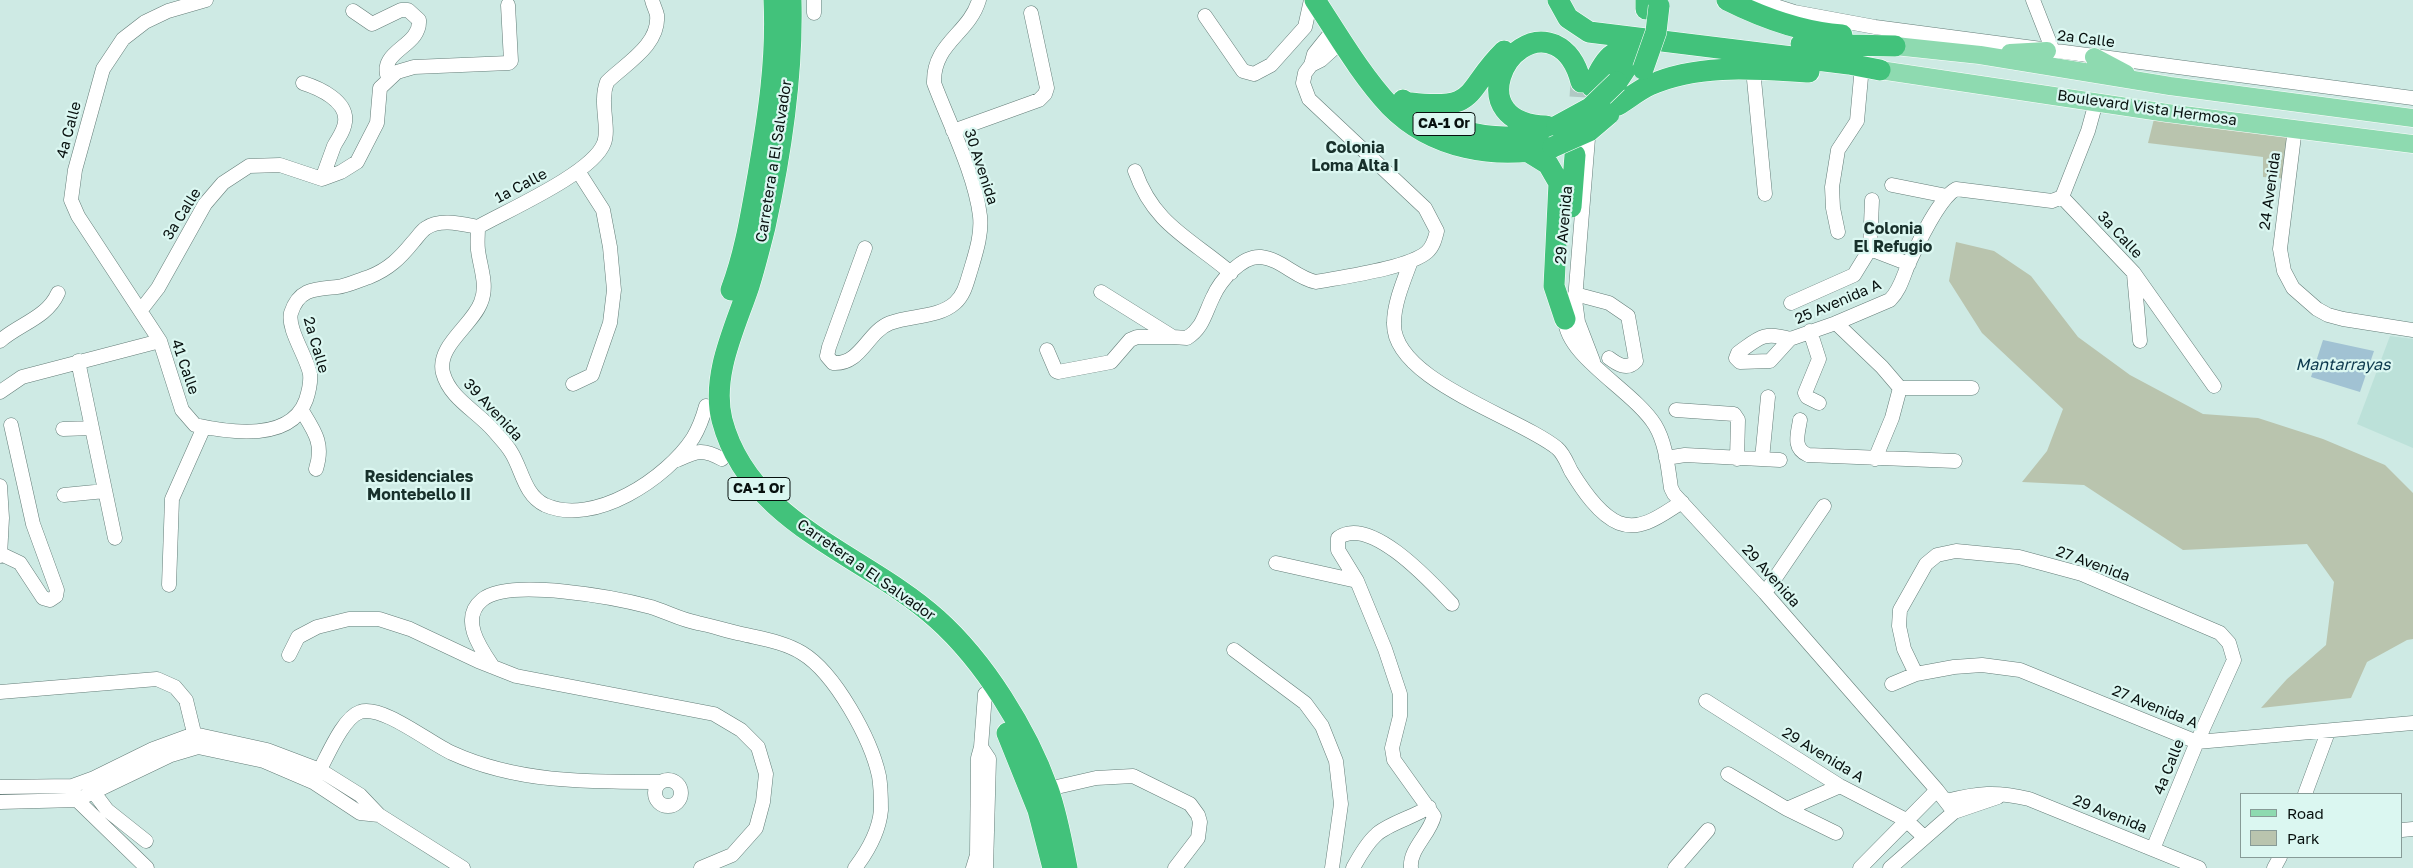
<!DOCTYPE html>
<style>
body{margin:0}
#map{position:relative;width:2413px;height:868px;overflow:hidden;background:#ceeae4;font-family:"Golos Text",sans-serif}
canvas{display:block}
.legend{position:absolute;left:2240px;top:793px;width:162px;height:65px;box-sizing:border-box;background:#dbf7f1;border:1px solid #879b97;margin:0;padding:6px 9px;list-style:none;font-size:15px;color:#08110f}
.legend li{display:flex;align-items:center;gap:10px;height:25px}
.legend b{width:25px;border:1px solid #879b97}
</style>
<div id="map">
<canvas width="2413" height="868"></canvas>
<ul class="legend">
<li><b style="height:6px;background:#8edab0"></b>Road</li>
<li><b style="height:14px;background:#b9c4ae"></b>Park</li>
</ul>
</div>
<script>
const c = document.querySelector('canvas').getContext('2d');
c.lineJoin = 'round';
function fillPath(path, color) {
  c.fillStyle = color;
  c.fill(path, 'evenodd');
}
function strokePath(path, color, width, dash) {
  c.strokeStyle = color;
  c.lineWidth = width;
  c.lineCap = dash ? 'butt' : 'round';
  c.setLineDash(dash || []);
  c.stroke(path);
}
function drawText(font, color, halo, rows, align = 'center') {
  c.font = font + ' "Golos Text",sans-serif';
  c.lineWidth = 4.5;
  c.setLineDash([]);
  c.textBaseline = 'middle';
  c.strokeStyle = halo;
  c.fillStyle = color;
  for (const [text, x, y, turn = 0] of rows) {
    c.save();
    c.translate(x, y);
    c.rotate((+turn || 0) * Math.PI / 180);
    c.textAlign = isNaN(turn) ? turn : align;
    if (halo) c.strokeText(text, 0, 0);
    c.fillText(text, 0, 0);
    c.restore();
  }
}
fillPath(new Path2D(`
 M2390,336l23,3v109l-56,-24z`), '#bce1d9');
fillPath(new Path2D(`
 M2156,111l139,17 -6,51 -26,-2v-20l-115,-14z
 M1956,242l38,9 37,25 47,61 52,38 73,39 55,4 65,21 62,26 28,28v146l-6,1 -40,22 -16,36 -90,10 26,-29 39,-34 8,-63 -27,-38 -124,6 -99,-65 -62,-3 25,-31 16,-42 -81,-76 -33,-52z`), '#b9c4ae');
fillPath(new Path2D(`
 M2323,340l51,11 -14,41 -49,-15z`), '#a1c2d3');
strokePath(new Path2D(`
 M1578,129l3,-47`), '#b0c9c4', 21, [21, 11]);
const minor = new Path2D(`
 M206,0l-38,11 -23,11 -22,17 -20,30 -28,101 -4,30 7,16 82,125 22,69 13,15c36,8 96,17 111,-25 3,-9 5,-17 4,-26 -3,-17 -23,-45 -19,-61 8,-25 25,-24 46,-26 10,-1 22,-7 32,-10 20,-8 31,-19 44,-35 4,-4 8,-11 13,-14 14,-10 36,-4 52,-1
 M1757,0l37,12 81,15 538,71
 M2033,0l20,51
 M353,11l19,13 29,-14h7l11,10c2,27 -41,30 -31,58
 M814,13v-13
 M1205,16l38,55 11,3 17,-9 34,-38 6,-27
 M1311,65l10,-5 21,-19
 M1753,69l12,125
 M303,83c16,5 45,18 42,39 -1,10 -7,16 -11,24 -4,11 -8,22 -12,33
 M1589,126l-14,174 3,22 15,39
 M2295,128l-15,121 4,22 9,17 24,21 11,6 15,4 70,11
 M953,131l86,-31 6,-6 2,-6 -16,-75
 M1135,171c19,54 55,67 96,102
 M1892,185l55,11
 M2062,197l72,76 80,113
 M2062,197l26,-66 8,-29
 M478,227c0,8 -1,16 0,23 2,17 10,35 3,52 -8,23 -45,44 -38,71 7,26 34,38 51,58 6,7 13,14 17,21 11,17 13,43 34,53 49,22 122,-27 148,-67 6,-10 10,-21 13,-32
 M478,227c30,-17 115,-54 126,-84 6,-15 -5,-40 3,-61 18,-18 53,-37 50,-67 -1,-5 -4,-10 -5,-15
 M1838,232l-5,-24 -1,-21 6,-37 19,-29 4,-44
 M865,248l-36,99 -2,9 6,7c28,2 34,-31 57,-40 21,-8 48,-5 65,-20 10,-9 12,-22 16,-34 5,-17 11,-35 9,-53 -5,-42 -31,-93 -46,-133 -1,-40 35,-49 45,-83
 M1870,249l39,15
 M1411,261c-7,19 -17,42 -17,62 -2,57 125,94 163,125 7,6 10,15 14,23 11,18 28,44 48,52 23,9 45,-10 63,-21
 M2134,274l6,67
 M1101,292l72,45 14,1c16,-10 18,-25 26,-41 7,-16 29,-42 48,-40 20,2 35,21 55,25 26,-5 93,-14 111,-30 6,-5 8,-13 10,-21l-12,-23 -116,-109 -6,-16 2,-10 6,-8 3,-11 20,-25
 M1575,294l34,9 19,13 8,45c-9,10 -19,3 -27,-3
 M1791,303l63,-28 16,-26 2,-49
 M141,310l17,-22 47,-84 18,-21 26,-17 31,-1 42,14 19,-7 16,-10 20,-39 3,-35 17,-16 17,-5 95,-4 2,-2 -3,-56
 M1565,319c1,38 68,71 90,106 11,18 13,43 16,63l3,6 91,99 172,197 17,22
 M1836,323l46,44 18,21h72
 M1810,331l9,28 -14,34 2,4 12,6
 M1790,339c-27,-8 -31,-1 -52,14l-2,5 4,4 30,-1 20,-22 46,-16 54,-23c10,-10 13,-23 18,-35 9,-19 30,-66 48,-76l96,12 10,-4
 M0,341c19,-17 47,-23 58,-48
 M1047,350l9,21 2,1 53,-10 19,-22 7,-3h36
 M78,361l37,177
 M573,384l19,-9 18,-52 4,-33 -4,-43 -7,-37 -25,-39
 M0,392l22,-15 138,-36
 M1676,410l58,4 4,6 -1,39
 M302,411c13,21 22,33 14,58
 M1800,420c-2,14 -8,28 8,35l147,6
 M63,429l29,-1
 M1666,458l19,-3 95,5
 M1762,459l6,-62
 M1875,459l17,-41 8,-30
 M677,460c20,-9 25,-12 45,-1
 M0,486l2,32 -2,38
 M64,495l41,-4
 M1,554l19,9 23,35 7,2 6,-4 1,-6 -24,-66 -22,-99
 M1276,563l81,18
 M169,585l3,-86 32,-72
 M1765,593l59,-87
 M1234,650l71,53 17,23 14,35 5,43 -9,64
 M289,655l9,-18 19,-10 32,-8h30l31,10 68,32 38,15 198,38 27,16 17,17 8,27 -3,28 -7,26 -24,27 -31,13
 M493,667c-12,-18 -34,-48 -11,-67 27,-23 135,-2 169,7 16,5 30,13 47,16 15,3 29,8 44,11 21,5 42,8 60,19 33,20 69,86 77,123 2,11 2,23 2,34 -2,22 -13,41 -26,58
 M1916,674l-12,-25 -5,-23 1,-16 26,-46 11,-9 19,-4 63,6 63,17 138,59 9,10 5,17 -37,82 -44,107
 M1892,684l24,-10 38,-7 28,-2 38,5 177,72 216,-19
 M0,692l157,-13 18,8 11,13 10,41
 M1706,701l134,85 66,34 18,17
 M981,747l8,12 -3,109
 M1728,774l59,35 49,24
 M316,777c10,-17 26,-59 44,-65 22,-8 71,32 92,41 66,30 137,29 208,29
 M655 793a13 13 0 1 1 26 0a13 13 0 1 1-26 0Z
 M89,786l18,24 39,31
 M0,787l72,-1 22,-8 59,-29 41,-15 73,16 53,20 40,25 19,20 84,53
 M1048,789l48,-11 37,-2 57,28 8,11 2,7 -2,16 -23,30
 M75,794l2,6 70,68
 M2305,794l23,-62
 M1946,801c32,-8 50,-10 83,-2l170,69
 M0,802l77,-2 94,-45 27,-8 66,14 49,21 47,31 19,2
 M1787,809l53,-23
 M2402,830l11,-1
 M973,868l4,-13 1,-97 3,-11 4,-53
 M1353,868c6,-11 13,-24 23,-33 11,-11 38,-18 53,-28
 M1411,868c-2,-19 19,-34 23,-52l-40,-56 -2,-12 8,-32v-22l-15,-45 -28,-68 -19,-31v-12c32,-24 94,45 114,66
 M1675,868l33,-38
 M1860,868l77,-78
 M1890,868l64,-56 44,-15
 M2274,868l6,-11`);
const major = new Path2D(`
 M1895,46l85,9 190,31 243,32
 M2010,53l37,-2
 M2094,57l32,17
 M1880,70l287,43 246,31`);
const highway = new Path2D(`
 M791,0c2,75 -10,154 -26,227 -5,20 -10,40 -16,59 -14,42 -38,89 -27,134 27,104 143,134 215,199 47,42 90,111 111,170 9,25 14,53 19,79
 M1315,0c23,35 46,75 75,106 42,43 106,54 163,41
 M1558,0l10,18 21,14 260,32 31,6
 M1727,0c36,18 74,32 115,35
 M1646,9v-9
 M1801,44l94,2
 M1617,82l12,-18
 M1592,87c12,-27 20,-43 52,-39
 M1403,100c31,28 84,42 125,35 10,-1 20,-6 29,-9
 M1411,103c69,8 53,-13 93,-52
 M1618,105c10,-6 21,-15 32,-20 49,-22 108,-16 159,-13
 M1546,126c-84,-2 -40,-102 9,-81 15,7 22,21 26,37
 M1527,151l21,13 11,19 -5,103 11,33
 M1571,207l4,-52
 M731,290c14,-37 20,-76 27,-115 10,-58 19,-116 16,-175
 M1007,733l31,77 15,58`);
strokePath(minor, '#647d78', 15);
strokePath(major, '#fff', 19);
strokePath(highway, '#fff', 22);
strokePath(minor, '#fff', 14);
strokePath(major, '#8edab0', 18);
strokePath(highway, '#42c27b', 21);
const highwayBridge = new Path2D(`
 M1643,69l13,-37 3,-26
 M1557,126l33,-18 27,-26
 M1553,147l36,-16 20,-17`);
strokePath(highwayBridge, '#fff', 22, []);
strokePath(highwayBridge, '#42c27b', 21);
for (const [x, y, w] of [
 [1444,124,62],
 [759,489,62]
]) {
  const box = new Path2D();
  box.roundRect(x - w / 2, y - 11.5, w, 23, 4);
  c.fillStyle = '#dbf7f1';
  c.fill(box);
  strokePath(box, '#08110f', 1);
}
drawText('bold 14px', '#08110f', null, [
 ["CA-1 Or",1444,124],
 ["CA-1 Or",759,489]
]);
drawText('15px', '#08110f', '#dbf7f1', [
 ["2a Calle",2086,39,7],
 ["Boulevard Vista Hermosa",2147,108,8],
 ["4a Calle",69,130,-75],
 ["Carretera a El Salvador",774,161,-81],
 ["30 Avenida",981,167,72],
 ["1a Calle",521,186,-28],
 ["24 Avenida",2270,191,-82],
 ["3a Calle",182,214,-58],
 ["29 Avenida",1564,225,-85],
 ["3a Calle",2120,235,47],
 ["25 Avenida A",1838,302,-23],
 ["2a Calle",316,345,74],
 ["41 Calle",185,367,71],
 ["39 Avenida",493,410,47],
 ["27 Avenida",2093,564,20],
 ["Carretera a El Salvador",866,570,35],
 ["29 Avenida",1771,576,48],
 ["27 Avenida A",2155,707,22],
 ["29 Avenida A",1823,755,31],
 ["4a Calle",2169,767,-68],
 ["29 Avenida",2110,814,22]
]);
drawText('bold 16px', '#18302b', '#dbf7f1', [
 ["Colonia",1355,148],
 ["Loma Alta I",1355,166],
 ["Colonia",1893,229],
 ["El Refugio",1893,247],
 ["Residenciales",419,477],
 ["Montebello II",419,495]
]);
drawText('italic 16px', '#0b384c', '#dbf7f1', [
 ["Mantarrayas",2343,365]
]);
</script>
